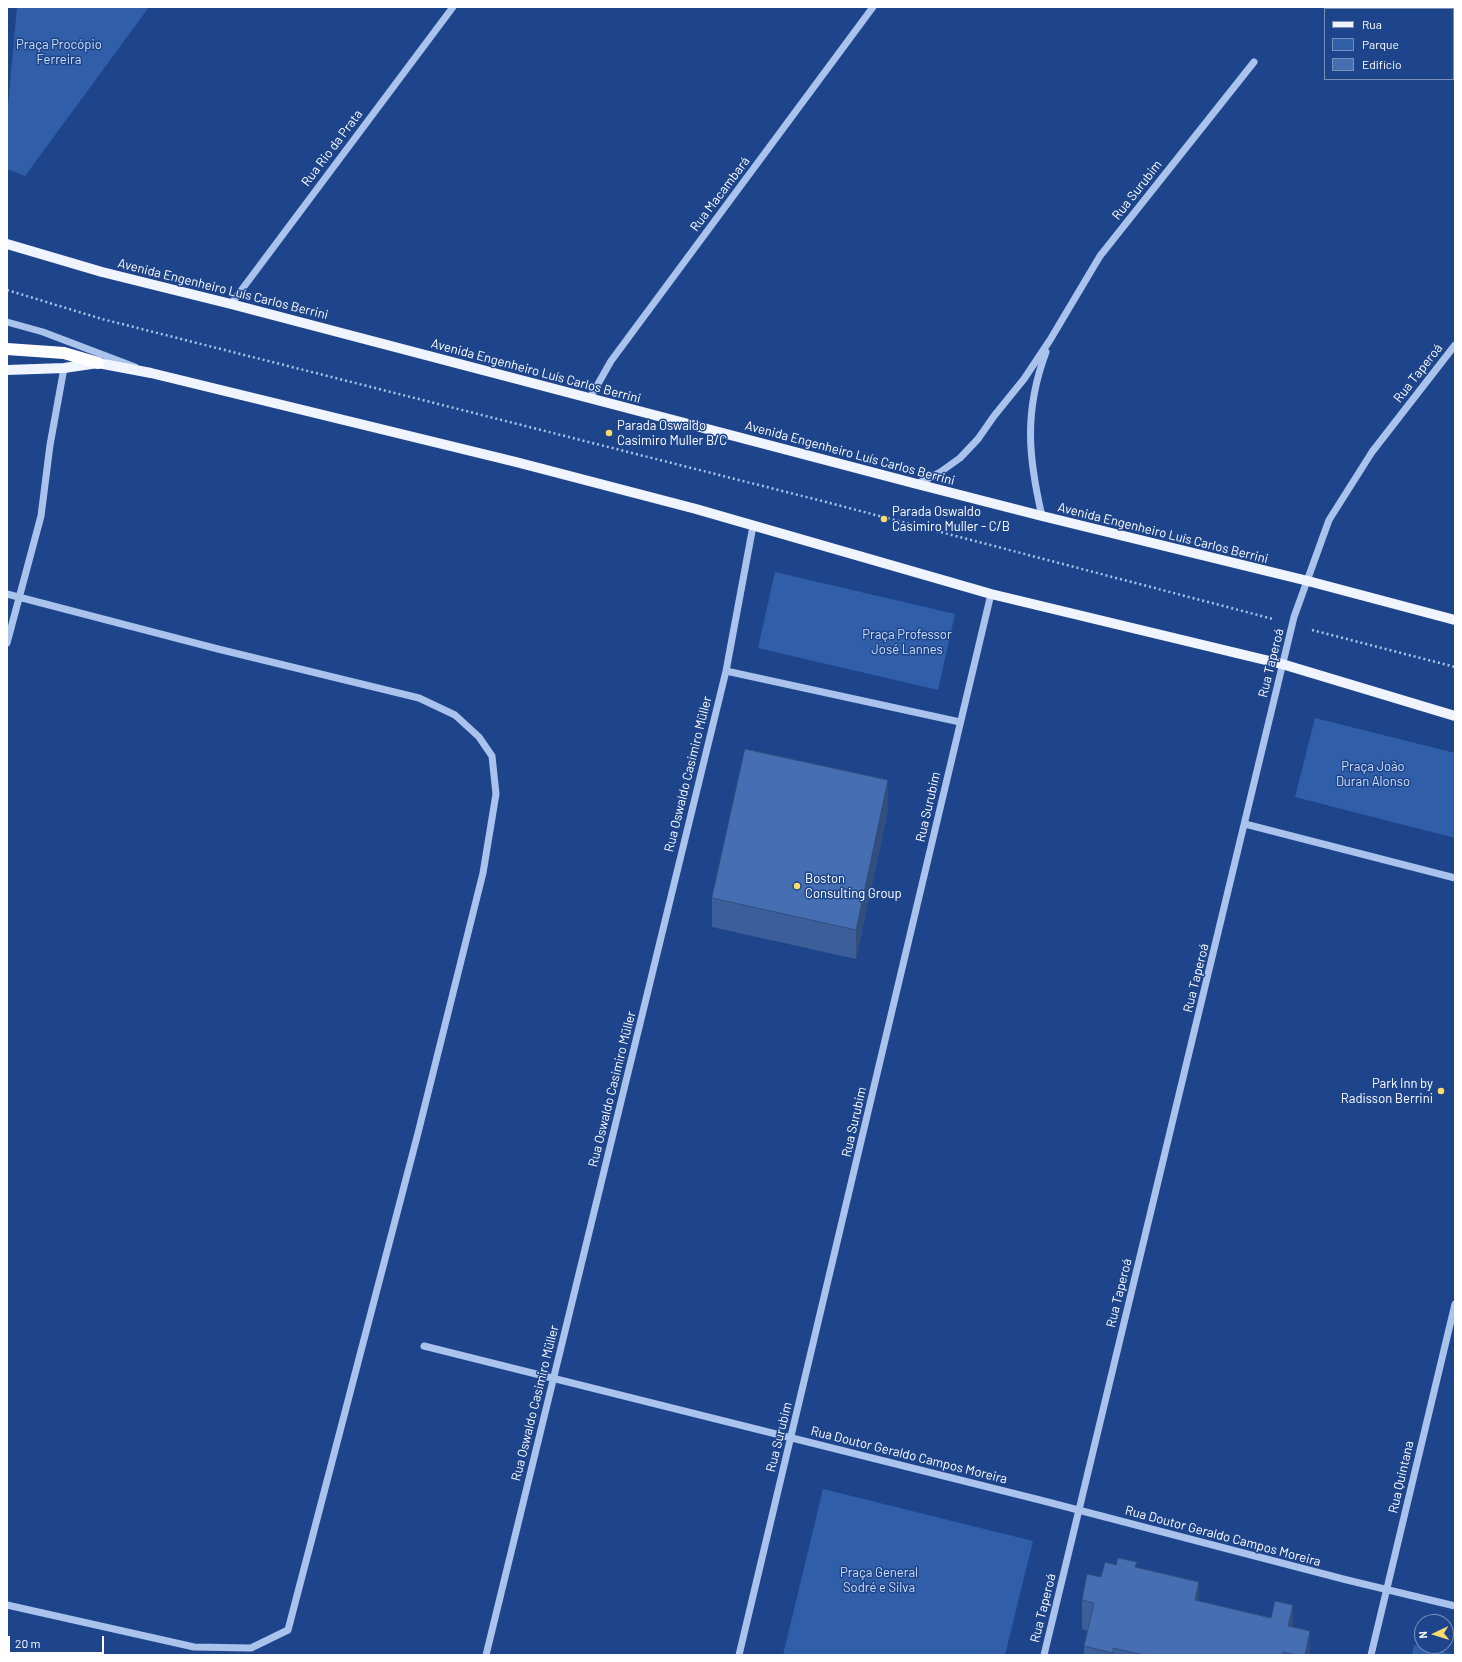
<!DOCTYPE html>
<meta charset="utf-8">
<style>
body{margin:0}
#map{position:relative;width:1462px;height:1662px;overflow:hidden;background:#1e458b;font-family:Barlow,sans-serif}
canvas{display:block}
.frame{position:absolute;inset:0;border:8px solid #fff;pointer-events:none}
.legend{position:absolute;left:1324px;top:8px;width:130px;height:72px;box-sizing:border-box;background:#1e458b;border:1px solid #788fb9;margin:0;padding:5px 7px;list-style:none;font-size:12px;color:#fff}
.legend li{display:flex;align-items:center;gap:8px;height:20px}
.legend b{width:20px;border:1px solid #788fb9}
.north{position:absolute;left:1414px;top:1614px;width:40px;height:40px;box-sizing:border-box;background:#1e458b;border:1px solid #788fb9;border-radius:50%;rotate:266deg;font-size:11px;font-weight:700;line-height:16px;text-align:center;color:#fff}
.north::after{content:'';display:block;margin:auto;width:14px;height:18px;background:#fbdc69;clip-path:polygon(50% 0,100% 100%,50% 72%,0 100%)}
.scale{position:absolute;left:8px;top:1636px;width:96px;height:18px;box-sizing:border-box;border:2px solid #fff;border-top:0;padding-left:5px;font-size:12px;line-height:14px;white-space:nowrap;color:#fff;-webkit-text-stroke:3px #1e458b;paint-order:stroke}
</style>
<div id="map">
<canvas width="1462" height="1662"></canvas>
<div class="frame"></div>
<ul class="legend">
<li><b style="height:5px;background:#f0f4ff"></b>Rua</li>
<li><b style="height:11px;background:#315ea9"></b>Parque</li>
<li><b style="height:11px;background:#466fb3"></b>Edifício</li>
</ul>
<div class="north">N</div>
<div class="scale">20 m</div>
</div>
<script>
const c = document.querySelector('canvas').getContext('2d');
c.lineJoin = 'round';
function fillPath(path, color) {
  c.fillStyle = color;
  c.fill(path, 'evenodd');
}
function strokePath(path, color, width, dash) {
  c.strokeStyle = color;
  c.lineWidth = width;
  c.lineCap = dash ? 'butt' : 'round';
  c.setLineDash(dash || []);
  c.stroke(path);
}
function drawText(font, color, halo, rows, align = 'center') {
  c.font = font + ' Barlow,sans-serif';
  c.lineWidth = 3;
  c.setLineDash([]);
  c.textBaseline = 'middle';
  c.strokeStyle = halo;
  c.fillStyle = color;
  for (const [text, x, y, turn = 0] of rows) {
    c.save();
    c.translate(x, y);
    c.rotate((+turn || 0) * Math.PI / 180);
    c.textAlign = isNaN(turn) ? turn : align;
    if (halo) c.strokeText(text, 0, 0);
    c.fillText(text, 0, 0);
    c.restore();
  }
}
fillPath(new Path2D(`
 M17,7h132l-124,169 -18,-7v-52z
 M775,572l180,42 -17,76 -180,-42z
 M1315,718l140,35v85l-160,-41z
 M823,1489l210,52 -28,114h-222z
 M1414,1645l41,10h-43z`), '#315ea9');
strokePath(new Path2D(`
 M7,290l95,29 720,182 451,118
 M1312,630l143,37`), '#aac3ec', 2.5, [2, 3]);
strokePath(new Path2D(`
 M231,304l222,-297
 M7,322l36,10 92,35
 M590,398l21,-37 262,-354
 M917,484l22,-11 21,-15 18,-19 16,-23 30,-37 26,-39 50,-84 154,-194
 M1042,516c-14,-60 -18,-105 4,-164
 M7,594l211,55 201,49 36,17 24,22 13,19 4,38 -13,79 -65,260 -130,497 -37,18 -57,-1 -187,-42
 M7,643l34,-127 9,-71 14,-77
 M726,671l234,51
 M1245,824l210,54
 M424,1346l616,154 307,80 108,26
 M486,1655l240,-984 27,-145
 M739,1655l252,-1061
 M1044,1655l250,-1038 35,-97 43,-68 83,-107
 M1371,1655l84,-351`), '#aac3ec', 7);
strokePath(new Path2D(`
 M7,244l95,28 129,32 686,180 125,32 266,65 147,39
 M7,370l57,-2 34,-5 53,10 365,89 180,47 295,85 291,70 173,52`), '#f0f4ff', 10);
strokePath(new Path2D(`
 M7,349l57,4 34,10`), '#fff', 12);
fillPath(new Path2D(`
 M888,810l-32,149 -144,-32v-29z
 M1137,1567l62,34 94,26 17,28h-226v-9l3,-15 -5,-2v-29l19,-23z`), '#3c5f9a');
fillPath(new Path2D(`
 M888,780v30l-32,149v-29z
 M1199,1582v29l-4,-11z
 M1293,1605v29l-5,-8z
 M1310,1631v24h-5z`), '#314e7d');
const building = new Path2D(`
 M745,749l143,31 -32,150 -144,-32z
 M1118,1558l19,4 -2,5 64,15 -4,18 76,18 4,-17 18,4 -5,21 22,5 -5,24h-8l-14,-3 -1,3h-138l-31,-7v5l-29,-7 10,-43 -12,-3 5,-26 14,3 4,-15 11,3z`);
fillPath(building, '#466fb3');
strokePath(building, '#314e7d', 1);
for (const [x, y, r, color] of [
 [609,433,4,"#fbdc69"],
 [884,519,4,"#fbdc69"],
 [797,886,4,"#fbdc69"],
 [1441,1091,4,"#fbdc69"]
]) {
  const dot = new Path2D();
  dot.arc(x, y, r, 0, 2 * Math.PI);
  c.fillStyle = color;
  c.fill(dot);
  strokePath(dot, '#1e458b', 1.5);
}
drawText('13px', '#cfdff9', '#1e458b', [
 ["Praça Procópio",59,45],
 ["Ferreira",59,60],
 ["Praça Professor",907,635],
 ["José Lannes",907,650],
 ["Praça João",1373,767],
 ["Duran Alonso",1373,782],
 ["Praça General",879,1573],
 ["Sodré e Silva",879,1588]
]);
drawText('13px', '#fff', '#1e458b', [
 ["Rua Rio da Prata",332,148,-53],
 ["Rua Surubim",1137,190,-52],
 ["Rua Macambará",720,194,-53],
 ["Avenida Engenheiro Luís Carlos Berrini",223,289,14],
 ["Avenida Engenheiro Luís Carlos Berrini",536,371,15],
 ["Rua Taperoá",1418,373,-52],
 ["Avenida Engenheiro Luís Carlos Berrini",850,453,15],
 ["Avenida Engenheiro Luís Carlos Berrini",1163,533,14],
 ["Rua Taperoá",1271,663,-76],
 ["Rua Oswaldo Casimiro Müller",688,774,-76],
 ["Rua Surubim",928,807,-77],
 ["Rua Taperoá",1196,978,-76],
 ["Rua Oswaldo Casimiro Müller",612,1089,-76],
 ["Rua Surubim",854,1122,-77],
 ["Rua Taperoá",1119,1293,-76],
 ["Rua Oswaldo Casimiro Müller",535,1403,-76],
 ["Rua Surubim",779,1437,-76],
 ["Rua Doutor Geraldo Campos Moreira",909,1455,14],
 ["Rua Quintana",1401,1477,-77],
 ["Rua Doutor Geraldo Campos Moreira",1223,1536,15],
 ["Rua Taperoá",1043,1608,-76]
]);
drawText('13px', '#fff', '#1e458b', [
 ["Parada Oswaldo",617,426],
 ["Casimiro Muller B/C",617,441],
 ["Parada Oswaldo",892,512],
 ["Casimiro Muller - C/B",892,527],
 ["Boston",805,879],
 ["Consulting Group",805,894],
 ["Park Inn by",1433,1084,"right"],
 ["Radisson Berrini",1433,1099,"right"]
], 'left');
</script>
